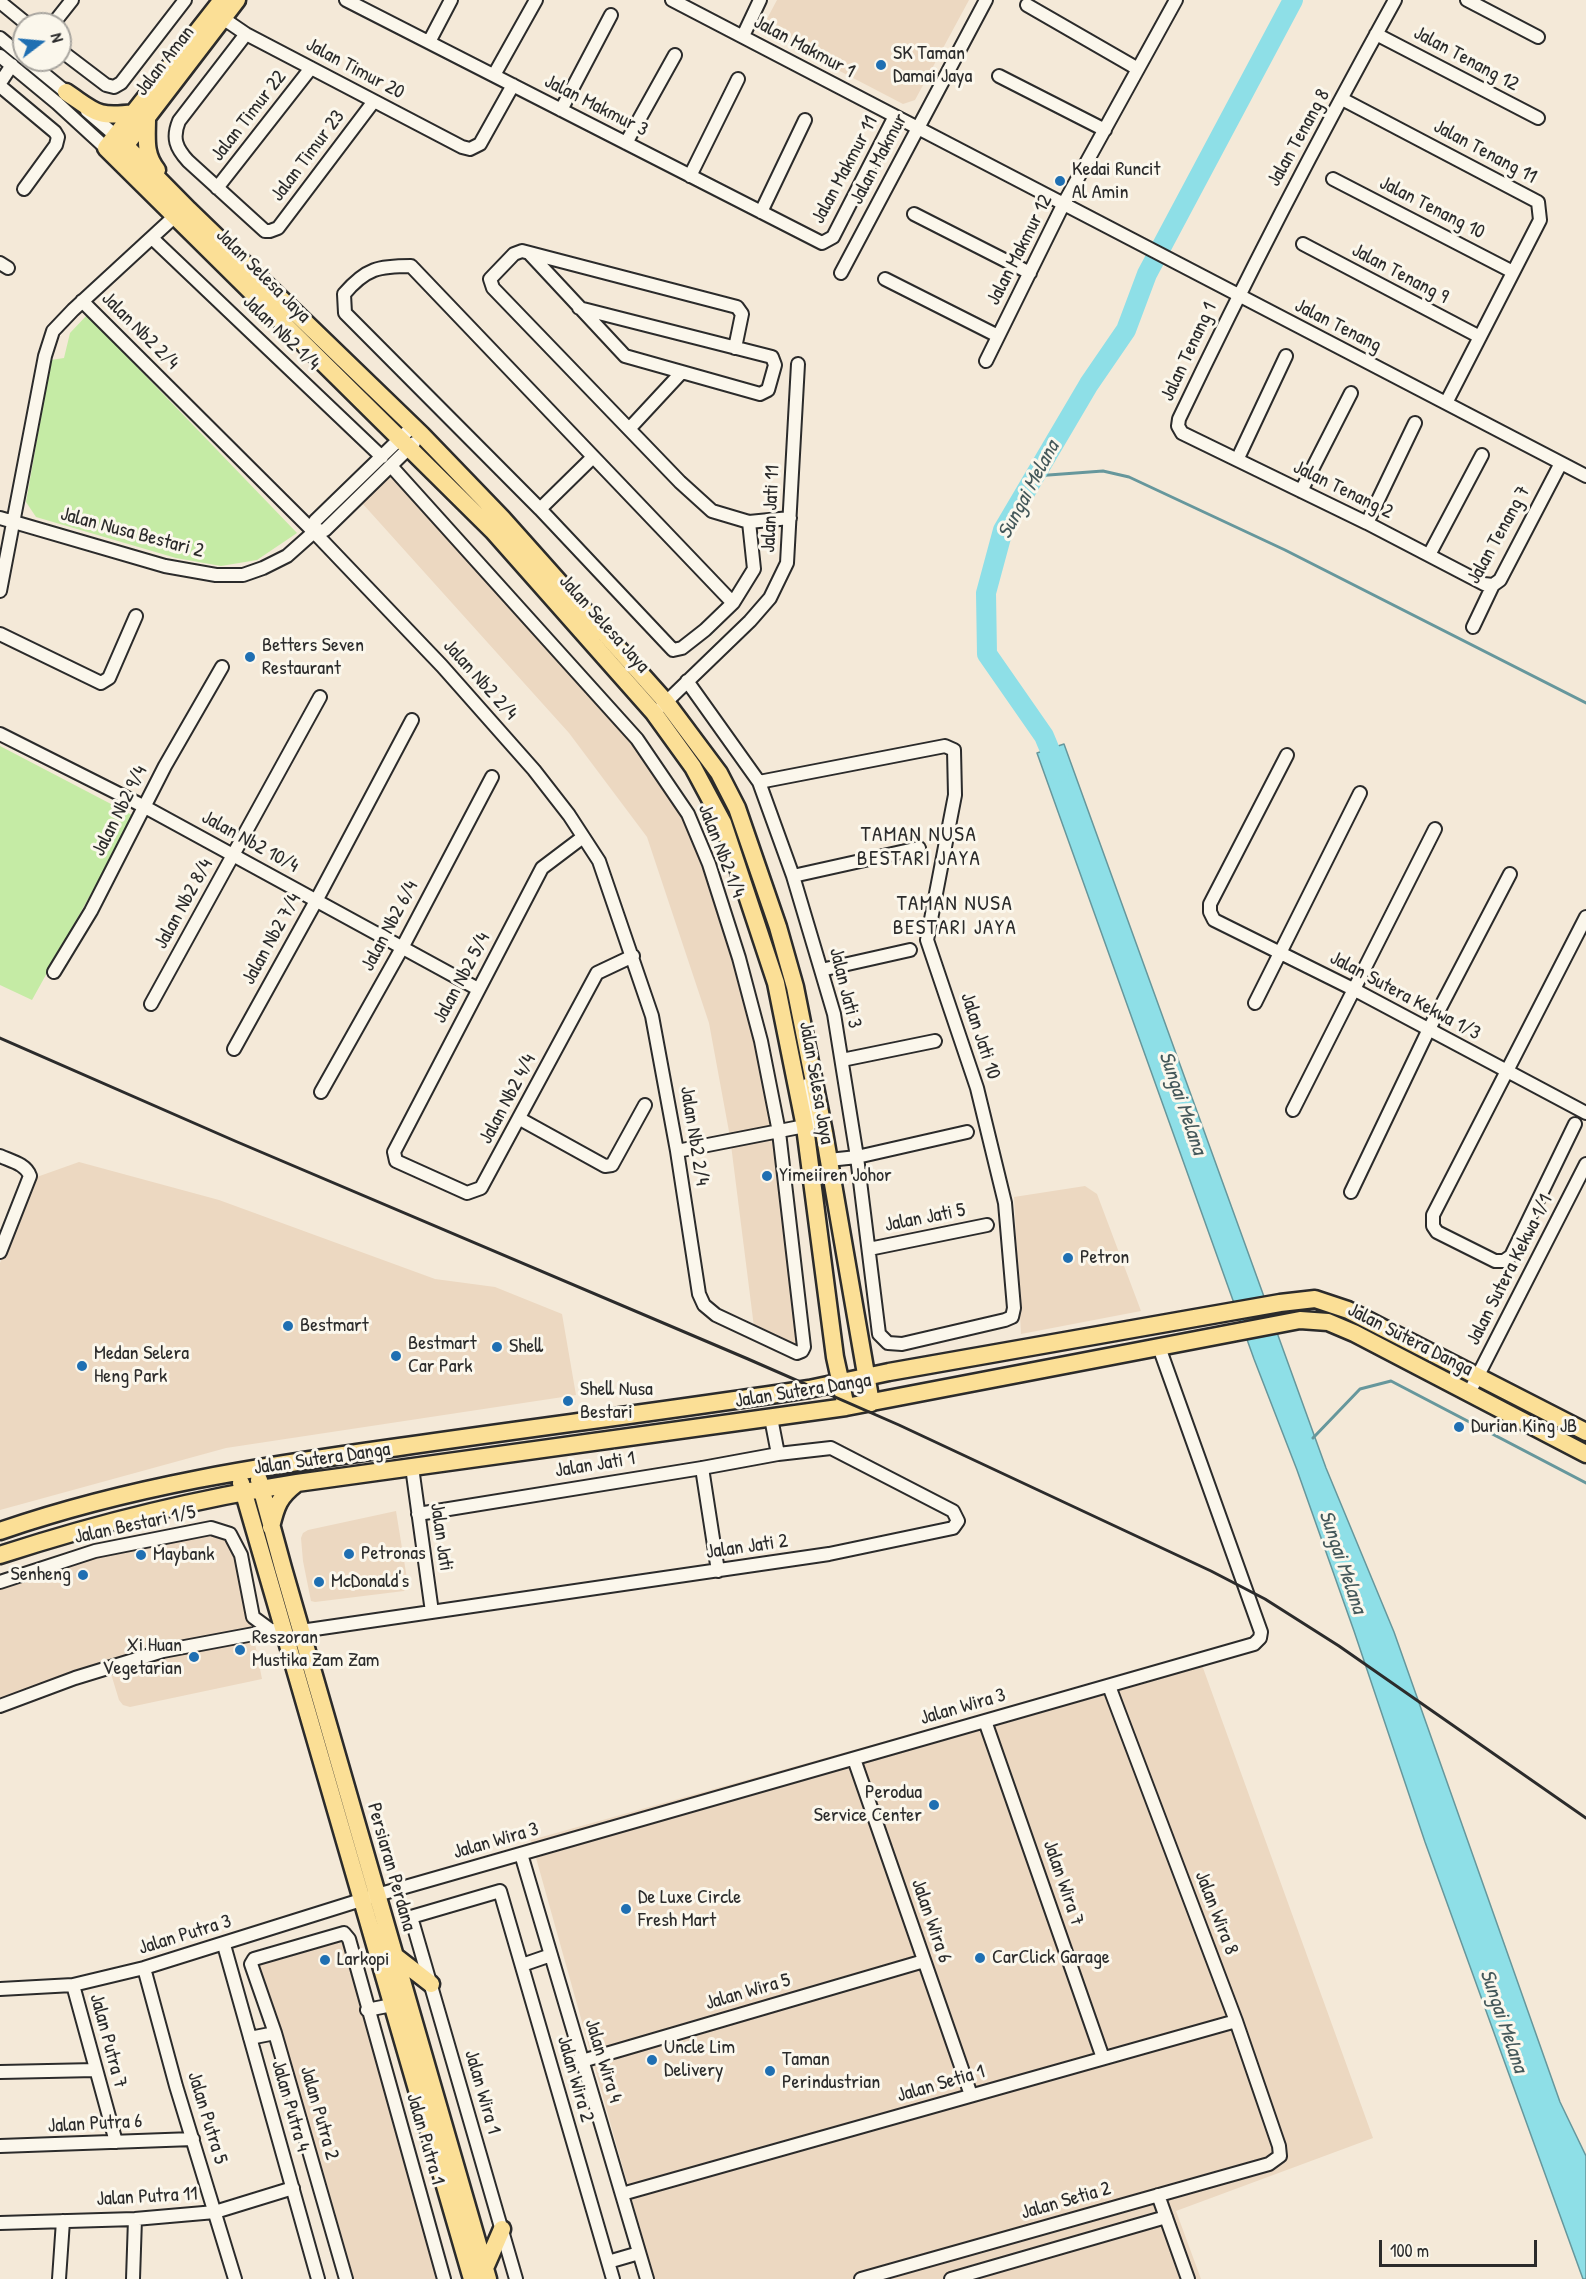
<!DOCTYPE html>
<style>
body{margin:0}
#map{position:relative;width:1586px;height:2279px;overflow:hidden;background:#f4e9d8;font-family:"Patrick Hand",sans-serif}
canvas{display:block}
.north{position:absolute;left:12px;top:12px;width:60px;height:60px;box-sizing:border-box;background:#fbf7ec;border:2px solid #a8a59f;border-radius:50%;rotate:74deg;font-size:16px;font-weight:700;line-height:24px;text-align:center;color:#2b2b2b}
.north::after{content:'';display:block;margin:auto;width:21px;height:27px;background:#1f6fb2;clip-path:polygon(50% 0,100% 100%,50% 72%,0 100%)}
.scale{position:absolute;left:1379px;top:2240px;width:158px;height:27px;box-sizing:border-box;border:3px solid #2b2b2b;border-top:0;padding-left:8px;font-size:18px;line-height:21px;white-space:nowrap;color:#2b2b2b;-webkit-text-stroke:4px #fbf7ec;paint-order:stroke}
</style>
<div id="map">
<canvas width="1586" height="2279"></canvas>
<div class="north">N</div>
<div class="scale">100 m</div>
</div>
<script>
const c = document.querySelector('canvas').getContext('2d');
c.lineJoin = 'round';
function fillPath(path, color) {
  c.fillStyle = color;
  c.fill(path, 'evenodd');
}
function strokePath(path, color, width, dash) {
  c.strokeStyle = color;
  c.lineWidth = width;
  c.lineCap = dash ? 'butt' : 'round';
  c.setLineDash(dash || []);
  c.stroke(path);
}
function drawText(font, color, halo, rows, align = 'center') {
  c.font = font + ' "Patrick Hand",sans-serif';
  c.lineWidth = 6;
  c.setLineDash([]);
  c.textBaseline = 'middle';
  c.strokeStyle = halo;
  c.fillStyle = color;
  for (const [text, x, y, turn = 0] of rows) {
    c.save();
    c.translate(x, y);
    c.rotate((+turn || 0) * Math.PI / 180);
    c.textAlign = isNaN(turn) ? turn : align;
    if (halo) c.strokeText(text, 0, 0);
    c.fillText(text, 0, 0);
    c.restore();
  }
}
fillPath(new Path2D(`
 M777,0h192l-54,100 -12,4 -142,-74z
 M392,473l243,270 52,75 18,47 32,97 21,81 18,95 24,210h-3l-43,-21 -24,-190 -21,-114 -62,-186 -78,-104 -207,-230z
 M79,1162l140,38 216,79 60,8 67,27 14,81 -350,53 -226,62v-247l34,-85z
 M1085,1186l12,8 44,117 -120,23 -7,-137z
 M396,1511l12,74 -4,6 -89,11 -4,-1 -8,-40 -2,-23 2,-5 5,-3z
 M210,1532l17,5 11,19 24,123 -132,28 -7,-2 -4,-5 -11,-36 -108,38v-116l93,-31z
 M1198,1654l175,484 -197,73 25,68h-547l-123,-439z
 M345,1929l104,350h-107l-91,-324z`), '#ecd8c1');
fillPath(new Path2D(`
 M87,315l210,218 -40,27 -36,6 -45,-8 -140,-41 -10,-15 25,-142 13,-2 6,-25z
 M0,746l134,70 -102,184 -32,-15z`), '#c5eba5');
const water = new Path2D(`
 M1064,744l262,724 68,164 166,470 26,54v123h-3l-158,-437 -71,-211 -57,-161 -43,-111 -217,-606z`);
fillPath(water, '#8edfe7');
strokePath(water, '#66979c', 1.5);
strokePath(new Path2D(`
 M1035,476l68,-5 26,6 156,73 301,153
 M1313,1438l47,-49 31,-8 195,102`), '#66979c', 3);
strokePath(new Path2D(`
 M1059,772l-15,-36 -57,-82 -1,-61 17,-63 86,-146 37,-54 21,-56 146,-274`), '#8edfe7', 20);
const minor = new Path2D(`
 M346,0l476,243 11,-6 62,-121
 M672,0l914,476
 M1395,0c-76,137 -148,276 -216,419l-1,7 4,7 185,90 117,61 9,1
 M1467,0l71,37
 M0,2l27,22
 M1027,5l111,64
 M224,19l22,15 216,113 8,2 10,-5 33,-59
 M53,24l19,-24
 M246,34l-67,87c-7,17 -3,27 9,40l77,70h5l8,-3 96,-127
 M1376,34l162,84
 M743,36l17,-36
 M0,38l24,20
 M429,42l22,-42
 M60,50l46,35 8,2 7,-4 64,-83
 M0,56l57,47 49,45
 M27,60l45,37
 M494,75l42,-75
 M999,76l106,54
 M0,83l12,-18
 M0,86l55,46 3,5 -2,8 -32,44
 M1342,99l196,103 2,18 -94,183
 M561,110l50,-95
 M87,111l29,25
 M626,143l49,-88
 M690,176l48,-97
 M1333,179l180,93
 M217,188l94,-120
 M761,212l44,-92
 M914,214l116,59
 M152,238l230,219
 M1303,244l177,93
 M529,253l96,103 135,38 8,-4 7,-25 -3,-8 -193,-49
 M0,263l8,5
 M841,273l145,-273
 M885,279l113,57
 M82,301l232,231 128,134 92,104 35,45 30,46 53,155 25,135 22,143 5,11 12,10 81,38 5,-2 2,-4 -25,-215 -18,-91 -22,-83 -30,-94 -21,-50 -51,-75 -246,-273
 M735,348l7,-34 -5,-7 -215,-56 -8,3 -24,25 3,9 187,194 32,29 37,11 41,-4
 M986,361l77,-156 113,-205
 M629,429l52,-56
 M1238,458l48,-102
 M1301,491l50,-98
 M540,509l52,-51
 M0,518l165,48 51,9h27l20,-7 24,-12 27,-24 11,-2 89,-87
 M1367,523l48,-100
 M314,532l1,-11 98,-95
 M1429,555l53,-100
 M0,591l45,-235 8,-25 20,-21 101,-93
 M733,603l-322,-337c-32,0 -45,2 -67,28l1,19 195,196 133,141 9,-2 23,-18 28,-27 21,-34 -5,-47
 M1473,627l20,-42 7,-5 61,-117
 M0,634l101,49 8,-5 27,-62
 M687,681l72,101 34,94 28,94 13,44 23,143 22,177 9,9 14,1 103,-24 7,-3 2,-9 -9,-105 -28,-115 -50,-148 28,-145 -1,-45 -9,-4 -186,36
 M662,706l88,-85 20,-23 17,-35 11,-199
 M0,734l145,73 333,182
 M1287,755l-77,149v8l4,8 141,70 231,123
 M583,837l-41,31 -148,284 2,9 71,32 14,-5 116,-215 36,-17
 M793,876l126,-28
 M821,970l89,-20
 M54,972l37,-61 74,-145 57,-99
 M1255,1003l105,-210
 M151,1004l169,-307
 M234,1049l82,-148 96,-181
 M842,1060l93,-19
 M321,1092l81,-144 90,-171
 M1293,1110l142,-281
 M520,1119l85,47 7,-1 33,-60
 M1575,1124l-64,132 -7,5h-9l-58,-29 -4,-6v-11l153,-298
 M677,1151l133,-26 2,-4 -5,-36
 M0,1156c11,5 26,8 30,20l-30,76
 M829,1160l28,-3 110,-25
 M1351,1192l77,-161 82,-157
 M869,1249l118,-24
 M1469,1393l117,-229
 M771,1418l7,36
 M412,1467l20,145
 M702,1468l16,103
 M0,1582l95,-31 116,-23 19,6 11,21 12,62 19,14
 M301,1631l528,-77 124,-26 5,-7 -5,-10 -122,-63 -53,6 -76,14 -284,46
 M0,1706l75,-28 88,-27 112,-21
 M985,1721l118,337
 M854,1759l117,336
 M521,1854l126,425
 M224,1945l94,334
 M522,1965l29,-10
 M144,1968l32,118 59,193
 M73,1985l43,157
 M0,1989l73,-4 71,-17 233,-73 877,-251 6,-6 1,-6 -102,-285
 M367,2010l25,-5
 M250,2038l25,-5
 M582,2061l342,-100
 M0,2072l96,-2
 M0,2146l193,-7
 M622,2194l614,-173
 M1158,2195l30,84
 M0,2223l135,-4 80,-7 78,-24
 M608,2262l31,-9
 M59,2279l4,-58
 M133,2279l2,-60
 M346,2279l-71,-246 -24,-69 3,-5 90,-26 5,6 95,340
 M516,2279l-105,-362 89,-26 113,388
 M861,2279l408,-115 11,-8 -1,-10 -43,-125 -127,-335
 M951,2279l215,-62`);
const major = new Path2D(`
 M222,0l-116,148 387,383 161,182 39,54 30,56 53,160 29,144 30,230 11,50
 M66,92c30,20 30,26 68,21
 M147,119c0,19 -3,35 10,51
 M116,136l73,74 233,225 80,83 164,184 53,71 18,35 41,119 17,60 29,145 47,271
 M119,154l118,-154
 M259,1480l24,88 205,711
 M241,1483l231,796
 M271,1527c5,-21 8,-30 25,-43
 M0,1531c130,-45 263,-65 399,-84 137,-20 274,-37 410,-58l80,-17 391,-69 35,-4 33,11 238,122
 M0,1555c98,-32 195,-56 297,-72l549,-76 454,-87 28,2 26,11 232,121
 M395,1956l36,28
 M485,2268l17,-39`);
strokePath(minor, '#2b2b2b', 16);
strokePath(major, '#2b2b2b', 21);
strokePath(minor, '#fbf7ec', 12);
strokePath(major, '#fbdf96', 16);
strokePath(new Path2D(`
 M0,1038l235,103 513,218 151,66 312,146 54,28 74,47 247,172`), '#2b2b2b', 3);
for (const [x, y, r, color] of [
 [881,65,6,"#1f6fb2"],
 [1060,181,6,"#1f6fb2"],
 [250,657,6,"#1f6fb2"],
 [767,1176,6,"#1f6fb2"],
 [1068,1258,6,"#1f6fb2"],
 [288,1326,6,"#1f6fb2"],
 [497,1347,6,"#1f6fb2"],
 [396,1356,6,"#1f6fb2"],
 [82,1366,6,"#1f6fb2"],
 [568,1401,6,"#1f6fb2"],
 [1459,1427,6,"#1f6fb2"],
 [349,1554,6,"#1f6fb2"],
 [141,1555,6,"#1f6fb2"],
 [83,1575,6,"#1f6fb2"],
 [319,1582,6,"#1f6fb2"],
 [240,1650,6,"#1f6fb2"],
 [194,1657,6,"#1f6fb2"],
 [934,1805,6,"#1f6fb2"],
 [626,1909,6,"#1f6fb2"],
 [980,1958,6,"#1f6fb2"],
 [325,1960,6,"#1f6fb2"],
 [652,2060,6,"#1f6fb2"],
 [770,2071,6,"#1f6fb2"]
]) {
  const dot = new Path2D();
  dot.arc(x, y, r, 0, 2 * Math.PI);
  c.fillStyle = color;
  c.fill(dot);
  strokePath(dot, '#fbf7ec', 2);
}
drawText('20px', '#2b2b2b', '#fbf7ec', [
 ["Jalan Makmur 1",804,47,28],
 ["Jalan Tenang 12",1466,59,28],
 ["Jalan Aman",165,61,-52],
 ["Jalan Timur 20",355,69,28],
 ["Jalan Makmur 3",596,106,27],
 ["Jalan Timur 22",249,116,-52],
 ["Jalan Tenang 8",1299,138,-61],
 ["Jalan Tenang 11",1485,152,28],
 ["Jalan Timur 23",308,156,-53],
 ["Jalan Makmur",879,159,-62],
 ["Jalan Makmur 11",845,170,-62],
 ["Jalan Tenang 10",1432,208,27],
 ["Jalan Makmur 12",1020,250,-63],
 ["Jalan Tenang 9",1400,274,28],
 ["Jalan Selesa Jaya",263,276,45],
 ["Jalan Tenang",1338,326,27],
 ["Jalan Nb2 2/4",140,331,45],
 ["Jalan Nb2 1/4",281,333,44],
 ["Jalan Tenang 1",1189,352,-65],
 ["Jalan Tenang 2",1343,490,26],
 ["Jalan Jati 11",771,509,-87],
 ["Jalan Nusa Bestari 2",132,533,15],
 ["Jalan Tenang 7",1499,535,-61],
 ["Jalan Selesa Jaya",604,624,48],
 ["Jalan Nb2 2/4",480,680,48],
 ["Jalan Nb2 9/4",120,811,-63],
 ["Jalan Nb2 10/4",250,842,29],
 ["Jalan Nb2 1/4",721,851,69],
 ["Jalan Nb2 8/4",184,904,-61],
 ["Jalan Nb2 6/4",390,926,-62],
 ["Jalan Nb2 7/4",272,939,-61],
 ["Jalan Nb2 5/4",462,978,-62],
 ["Jalan Jati 3",845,988,76],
 ["Jalan Sutera Kekwa 1/3",1405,996,28],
 ["Jalan Jati 10",980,1036,72],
 ["Jalan Selesa Jaya",816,1083,80],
 ["Jalan Nb2 4/4",508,1099,-62],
 ["Jalan Nb2 2/4",694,1136,81],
 ["Jalan Jati 5",925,1218,-11],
 ["Jalan Sutera Kekwa 1/1",1510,1270,-63],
 ["Jalan Sutera Danga",1410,1340,27],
 ["Jalan Sutera Danga",803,1391,-9],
 ["Jalan Sutera Danga",322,1459,-8],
 ["Jalan Jati 1",595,1465,-9],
 ["Jalan Bestari 1/5",135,1525,-12],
 ["Jalan Jati",441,1537,82],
 ["Jalan Jati 2",747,1547,-8],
 ["Jalan Wira 3",963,1707,-16],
 ["Jalan Wira 3",496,1841,-16],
 ["Persiaran Perdana",391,1867,74],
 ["Jalan Wira 7",1063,1883,71],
 ["Jalan Wira 8",1216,1913,69],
 ["Jalan Wira 6",931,1921,71],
 ["Jalan Putra 3",185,1935,-17],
 ["Jalan Wira 5",748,1992,-16],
 ["Jalan Putra 7",108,2041,75],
 ["Jalan Wira 4",603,2061,73],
 ["Jalan Wira 2",575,2079,74],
 ["Jalan Setia 1",941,2084,-16],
 ["Jalan Wira 1",482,2092,74],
 ["Jalan Putra 4",290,2106,74],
 ["Jalan Putra 2",319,2113,74],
 ["Jalan Putra 5",207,2118,73],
 ["Jalan Putra 6",95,2124,-3],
 ["Jalan Putra 1",425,2139,74],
 ["Jalan Putra 11",147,2197,-3],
 ["Jalan Setia 2",1066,2201,-16]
]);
drawText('20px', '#2b2b2b', '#fbf7ec', [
 ["SK Taman",893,54],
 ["Damai Jaya",893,77],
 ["Kedai Runcit",1072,170],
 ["Al Amin",1072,193],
 ["Betters Seven",262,646],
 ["Restaurant",262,669],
 ["Yimeiiren Johor",779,1176],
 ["Petron",1080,1258],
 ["Bestmart",300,1326],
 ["Bestmart",408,1344],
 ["Car Park",408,1367],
 ["Shell",509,1347],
 ["Medan Selera",94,1354],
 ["Heng Park",94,1377],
 ["Shell Nusa",580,1390],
 ["Bestari",580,1413],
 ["Durian King JB",1471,1427],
 ["Petronas",361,1554],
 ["Maybank",153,1555],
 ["Senheng",71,1575,"right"],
 ["McDonald's",331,1582],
 ["Reszoran",252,1638],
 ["Mustika Zam Zam",252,1661],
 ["Xi Huan",182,1646,"right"],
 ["Vegetarian",182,1669,"right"],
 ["Perodua",922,1793,"right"],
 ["Service Center",922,1816,"right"],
 ["De Luxe Circle",638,1898],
 ["Fresh Mart",638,1921],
 ["CarClick Garage",992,1958],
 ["Larkopi",337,1960],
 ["Uncle Lim",664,2048],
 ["Delivery",664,2071],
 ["Taman",782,2060],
 ["Perindustrian",782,2083]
], 'left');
drawText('italic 21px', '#44585a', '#fbf7ec', [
 ["Sungai Melana",1029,490,-62],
 ["Sungai Melana",1182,1103,71],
 ["Sungai Melana",1342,1562,71],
 ["Sungai Melana",1503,2021,71]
]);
c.letterSpacing = '1.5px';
drawText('21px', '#2b2b2b', '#fbf7ec', [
 ["TAMAN NUSA",919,835],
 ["BESTARI JAYA",919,859],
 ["TAMAN NUSA",955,904],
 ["BESTARI JAYA",955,928]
]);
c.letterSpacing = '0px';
</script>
